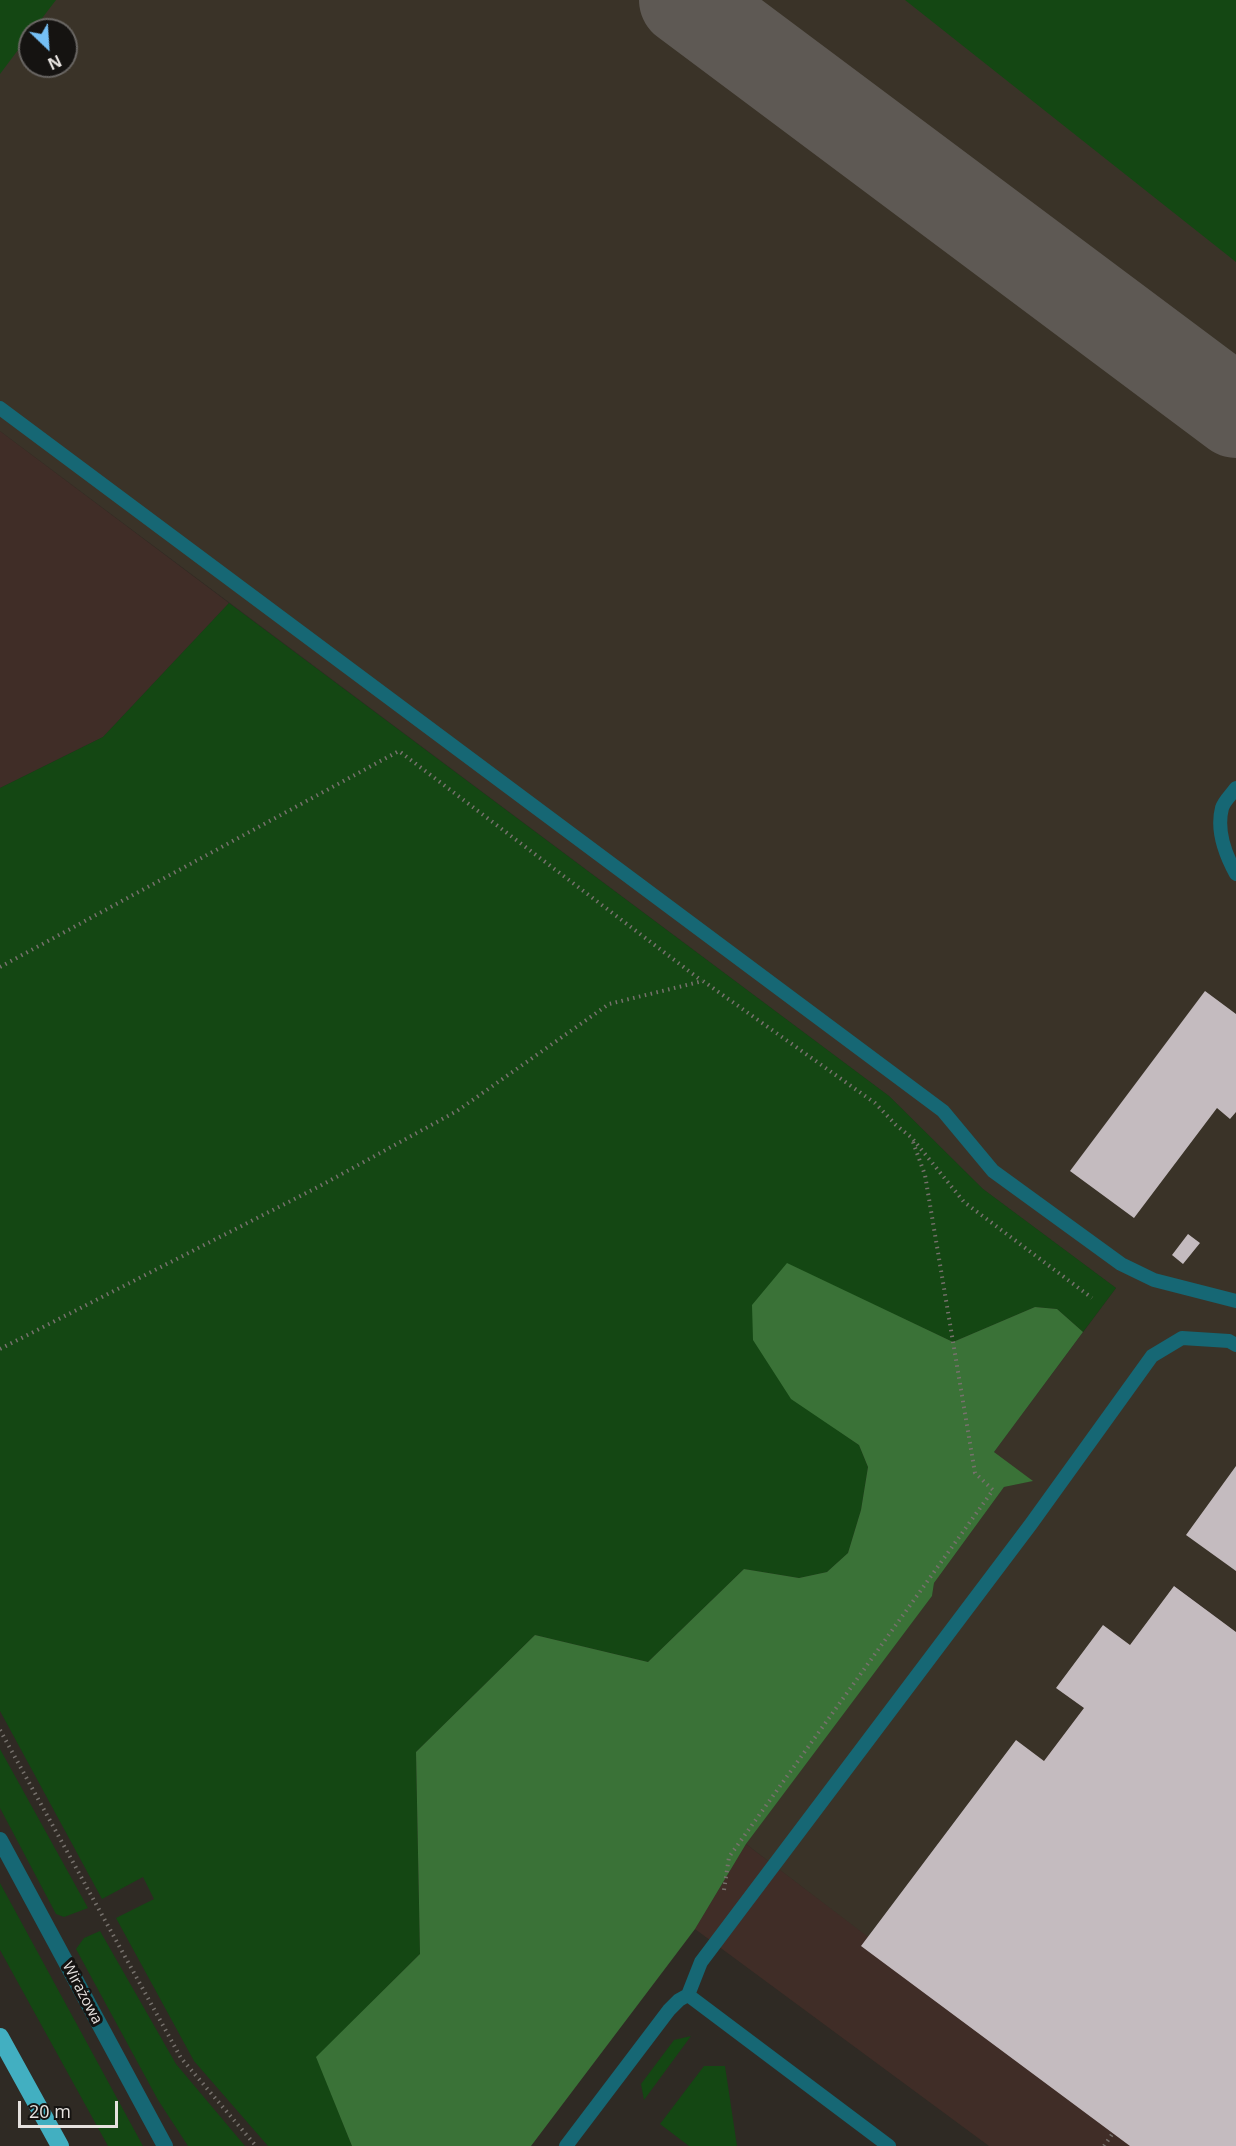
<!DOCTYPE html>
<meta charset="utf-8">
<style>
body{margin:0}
#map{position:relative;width:1236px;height:2146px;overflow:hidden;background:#2f2a24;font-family:"Open Sans",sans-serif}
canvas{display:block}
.north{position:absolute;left:18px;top:18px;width:60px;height:60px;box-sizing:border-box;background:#151311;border:2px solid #696663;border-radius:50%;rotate:155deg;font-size:16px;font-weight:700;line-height:24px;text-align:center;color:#e6e2df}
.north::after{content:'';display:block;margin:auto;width:21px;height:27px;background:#75c0f6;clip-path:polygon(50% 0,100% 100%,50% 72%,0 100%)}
.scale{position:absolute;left:18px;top:2101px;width:100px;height:27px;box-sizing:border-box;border:3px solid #e6e2df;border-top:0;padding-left:8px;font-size:18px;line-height:21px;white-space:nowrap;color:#e6e2df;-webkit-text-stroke:4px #151311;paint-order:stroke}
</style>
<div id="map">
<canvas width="1236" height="2146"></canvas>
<div class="north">N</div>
<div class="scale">20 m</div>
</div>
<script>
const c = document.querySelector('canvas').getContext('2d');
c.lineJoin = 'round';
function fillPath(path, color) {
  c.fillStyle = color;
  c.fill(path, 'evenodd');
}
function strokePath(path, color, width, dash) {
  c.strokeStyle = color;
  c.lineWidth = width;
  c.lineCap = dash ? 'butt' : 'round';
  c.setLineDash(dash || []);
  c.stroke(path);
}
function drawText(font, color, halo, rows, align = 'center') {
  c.font = font + ' "Open Sans",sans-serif';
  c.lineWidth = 6;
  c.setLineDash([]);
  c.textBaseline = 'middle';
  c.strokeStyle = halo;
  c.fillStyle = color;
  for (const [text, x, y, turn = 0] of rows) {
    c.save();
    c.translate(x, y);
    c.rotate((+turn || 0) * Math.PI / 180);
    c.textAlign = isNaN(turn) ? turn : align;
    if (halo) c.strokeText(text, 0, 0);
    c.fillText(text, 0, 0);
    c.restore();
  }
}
fillPath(new Path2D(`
 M0,431l229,172 -126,134 -103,51z
 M1174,1586l62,46v514h-247l-294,-217 51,-85 123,93 147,-197 28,21 12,-73 47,-63z`), '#402d27');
fillPath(new Path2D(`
 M0,0h1236v1632l-61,-46 -45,59 -27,-19 -46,62 27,20 -40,53 -28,-21 -148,197 -122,-93 186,-248 2,-13 70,-96 28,-6 -38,-29 122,-164 -133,-99 -94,-93 -889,-665zM30,30h36v36h-36z`), '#3a3328');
fillPath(new Path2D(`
 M0,0h56l-23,30h-3v4l-30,40z
 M905,0h331v262z
 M229,603l660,493 94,93 133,99 -33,44 -26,-23 -22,-2 -82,35 -166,-78 49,165 23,16 9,22 -7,43 -13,43 -21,19 -28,6 -55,-9 -96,93 -113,-27 -119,117 4,202 -103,103 35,89h-84l-74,-85 -78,-143 38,-19 -11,-22 -41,22 -102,-188v-923l103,-51z
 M0,1749l88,159 -24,9 -8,-3 -56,-106z
 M0,1883l143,263h-35l-108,-196z
 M100,1931l76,133 69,82h-57l-30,-46 -82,-151 8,-11z
 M691,2036l-47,64 -3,-16 33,-44z
 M704,2066h21l12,80h-48l-29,-22z`), '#144713');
fillPath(new Path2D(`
 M787,1263l166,79 82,-35 22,2 26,23 -89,120 39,29 -29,6 -70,96 -2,13 -186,248 -51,85 -164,217h-179l-36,-89 104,-103 -4,-202 119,-117 113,27 96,-93 55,9 28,-6 21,-19 13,-43 7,-43 -9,-22 -68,-46 -38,-59 -1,-35z`), '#3a7237');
strokePath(new Path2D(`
 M685,0l551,412`), '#5e5954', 92);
fillPath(new Path2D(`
 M1205,991l31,23v98l-6,7 -13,-11 -83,110 -64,-47z
 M1188,1234l12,9 -17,21 -11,-9z
 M1236,1466v105l-50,-36z
 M1174,1586l62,46v514h-106l-269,-200 155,-206 28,21 40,-53 -28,-20 47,-63 27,20z`), '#c4bbbf');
strokePath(new Path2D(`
 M0,967l399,-216 303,230
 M0,1349l318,-162 139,-76 152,-107 94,-23 172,122 21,22 16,13 52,64 128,96
 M0,1730l181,328 75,88
 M724,1890l5,-33 264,-367 -18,-17 -50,-298 -12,-33
 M1104,2146l9,-13`), '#76716c', 4, [1.5, 4.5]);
strokePath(new Path2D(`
 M0,408l943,703 50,60 128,93 33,16 82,21
 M1236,788c-4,6 -12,13 -14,20 -6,23 3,46 14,66
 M688,1995l201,151
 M566,2146l103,-136 10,-10 9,-5 13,-33 330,-438 121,-168 30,-18 47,3 7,4`), '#166774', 14);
strokePath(new Path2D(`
 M0,1840l165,306`), '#166774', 16);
strokePath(new Path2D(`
 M0,2037l60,109`), '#42afc1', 18);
drawText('15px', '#e6e2df', '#151311', [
 ["Wirażowa",82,1993,62]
]);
</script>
